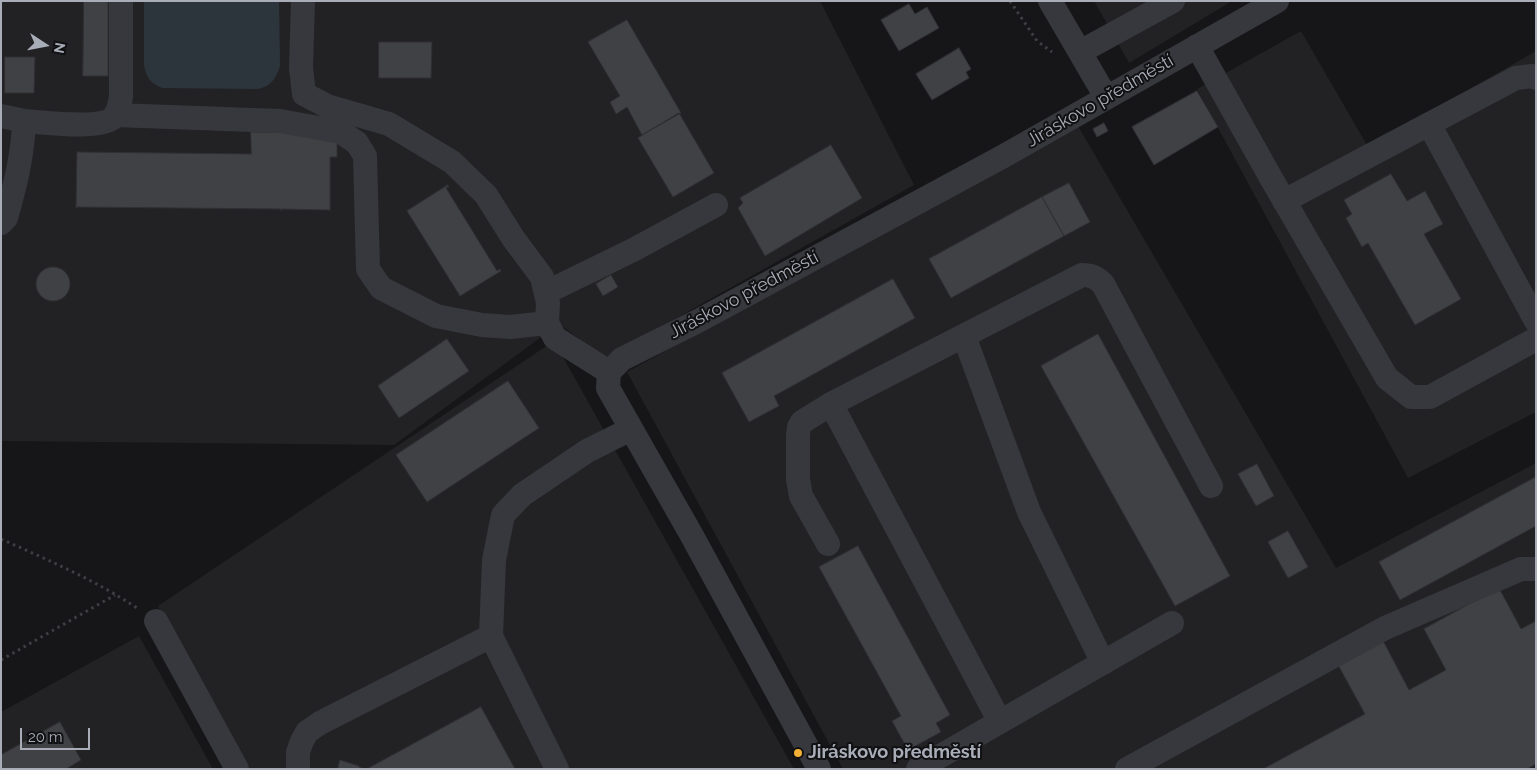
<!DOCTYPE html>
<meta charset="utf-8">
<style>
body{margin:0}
#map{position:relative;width:1537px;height:770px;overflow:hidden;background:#161618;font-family:Raleway,sans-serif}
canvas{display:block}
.frame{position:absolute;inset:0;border:2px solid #a8adb8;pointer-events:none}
.north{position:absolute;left:20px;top:20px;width:50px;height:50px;-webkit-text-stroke:4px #111113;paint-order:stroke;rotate:101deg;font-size:14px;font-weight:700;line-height:20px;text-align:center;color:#a8adb8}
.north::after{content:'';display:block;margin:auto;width:18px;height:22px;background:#a8adb8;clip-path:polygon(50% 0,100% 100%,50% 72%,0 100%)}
.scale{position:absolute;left:20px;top:728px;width:70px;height:22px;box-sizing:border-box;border:2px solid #a8adb8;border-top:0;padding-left:6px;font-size:15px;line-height:18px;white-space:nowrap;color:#a8adb8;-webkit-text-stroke:4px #111113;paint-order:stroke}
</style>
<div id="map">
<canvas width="1537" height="770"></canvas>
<div class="frame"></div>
<div class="north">N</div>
<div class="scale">20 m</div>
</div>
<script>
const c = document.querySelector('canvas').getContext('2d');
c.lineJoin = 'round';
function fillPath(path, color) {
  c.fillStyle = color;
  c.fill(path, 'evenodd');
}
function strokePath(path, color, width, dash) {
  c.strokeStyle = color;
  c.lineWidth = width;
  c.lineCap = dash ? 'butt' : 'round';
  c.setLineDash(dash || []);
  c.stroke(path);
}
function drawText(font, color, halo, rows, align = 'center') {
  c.font = font + ' Raleway,sans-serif';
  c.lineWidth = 4;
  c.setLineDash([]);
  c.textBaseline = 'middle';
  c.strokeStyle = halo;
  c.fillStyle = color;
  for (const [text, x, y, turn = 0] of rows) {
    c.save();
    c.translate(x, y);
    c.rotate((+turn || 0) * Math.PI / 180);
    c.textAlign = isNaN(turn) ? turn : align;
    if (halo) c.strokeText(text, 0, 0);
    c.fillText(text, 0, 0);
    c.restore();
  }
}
fillPath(new Path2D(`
 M1,1h819l94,184 -309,173 -46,-34 -165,121 -393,-4z
 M1094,1h138l-103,62z
 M1301,31l67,116 168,-96v361l-128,66 -211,-389z
 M1078,126l258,442 200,-105v306h-693l-216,-397z
 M554,341l240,428h-544l-92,-163z
 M139,636l74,133h-212v-57z`), '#222225');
fillPath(new Path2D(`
 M153,1h126l1,65c-4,13 -10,21 -23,23l-95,-1c-12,-5 -16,-11 -18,-23v-63z`), '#2c353c');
const building = new Path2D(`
 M84,1h24v75h-25z
 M909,4l6,10 12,-7 12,21 -40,23 -18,-31z
 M627,20l54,93 -39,22 -15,-28 -11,7 -6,-12 10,-6 -32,-54z
 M379,42h53l-1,36h-52z
 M959,48l12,21 -5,3 3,6 -37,22 -16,-26z
 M5,57h30l-1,36h-29z
 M1197,91l21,36 -64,38 -22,-38z
 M679,113l35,60 -41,24 -35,-59z
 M1104,123l4,8 -11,6 -4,-8z
 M251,132l80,1 6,2v22h-7v54l-1,-1 -47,-1 -1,2v-2l-204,-2 -1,1 1,-57 1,1 173,2z
 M831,145l31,53 -97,58 -27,-48 5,-5 -3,-5z
 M1391,174l16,27 18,-10 18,33 -19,10 37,65 -46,26 -47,-82 -6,4 -16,-29 6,-4 -8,-14z
 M1069,183l21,39 -26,14 -22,-39z
 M448,185l1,1 -3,2 51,83 3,-2 1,2 -41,25 -53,-85z
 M1042,197l22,39 -113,62 -22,-39z
 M36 284a17 17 0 1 1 34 0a17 17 0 1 1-34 0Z
 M611,275l7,12 -15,9 -7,-12z
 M893,279l22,39 -141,78 5,10 -30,16 -27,-49z
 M1098,334l132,242 -55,30 -134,-240z
 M447,339l22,32 -70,47 -21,-32z
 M508,381l31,47 -112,74 -31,-47z
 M1257,464l17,32 -18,10 -18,-32z
 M1536,477v49l-136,74 -21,-38z
 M1288,531l20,36 -20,11 -20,-36z
 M858,546l92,169 -14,8 5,9 -33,18 -16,-29 9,-5 -82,-149z
 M1499,588l22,41 15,-8v143l-9,5h-264l102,-55 -29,-53 45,-24 28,53 37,-20 -22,-41z
 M481,707l34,62h-148z
 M60,722l21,38 -15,9h-65v-14z
 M340,760l19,6v1l5,2h-26z`);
fillPath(building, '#404145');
strokePath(building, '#303034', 1);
strokePath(new Path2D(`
 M1010,1l27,40 15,11
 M1,539c47,21 94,41 136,69
 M1,660l114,-65`), '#3d3f44', 3, [2.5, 4]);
strokePath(new Path2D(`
 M303,1l-2,67 3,26 23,12 62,18 63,38 34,33 27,43 29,39 6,26 -1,20 8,15 54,34
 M1050,1l56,96
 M1197,46l74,132 116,200 24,19h19l106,-58
 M1080,52l93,-51
 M115,115l165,6 61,11 16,11 8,13 3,113 13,19 55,28 46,9 28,2 37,-4
 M1,116l23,5c-1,34 -9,65 -18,97l-5,5
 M24,121c20,1 74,9 89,-3 6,-6 7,-14 8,-22v-95
 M1429,124l107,197
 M1284,201l232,-123 16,-2 4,2
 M547,292l86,-42 83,-45
 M964,336l65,176 74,151
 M828,544l-27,-48 -3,-17v-44l1,-8 3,-5 29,-18
 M156,621l81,148
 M1000,722l-169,-318 251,-129c9,0 14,2 21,9l108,202
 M298,769v-17l4,-11 5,-9 13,-9 171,-87
 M557,769l-66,-133 3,-76 9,-45 19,-20 65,-44 44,-22
 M819,769l-128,-235 -83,-146 1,-16 13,-13 76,-38 304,-164 275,-156
 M918,769l254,-146
 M1127,769l258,-141 136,-59h15`), '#37383d', 24);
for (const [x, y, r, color] of [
 [798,753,5,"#f2b134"]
]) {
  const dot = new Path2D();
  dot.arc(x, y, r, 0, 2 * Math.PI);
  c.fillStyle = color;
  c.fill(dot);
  strokePath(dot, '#111113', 2);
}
drawText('18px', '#a8adb8', '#111113', [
 ["Jiráskovo předměstí",1100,101,-30],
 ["Jiráskovo předměstí",744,295,-28]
]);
drawText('bold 18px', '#a8adb8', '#111113', [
 ["Jiráskovo předměstí",808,753]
], 'left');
</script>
